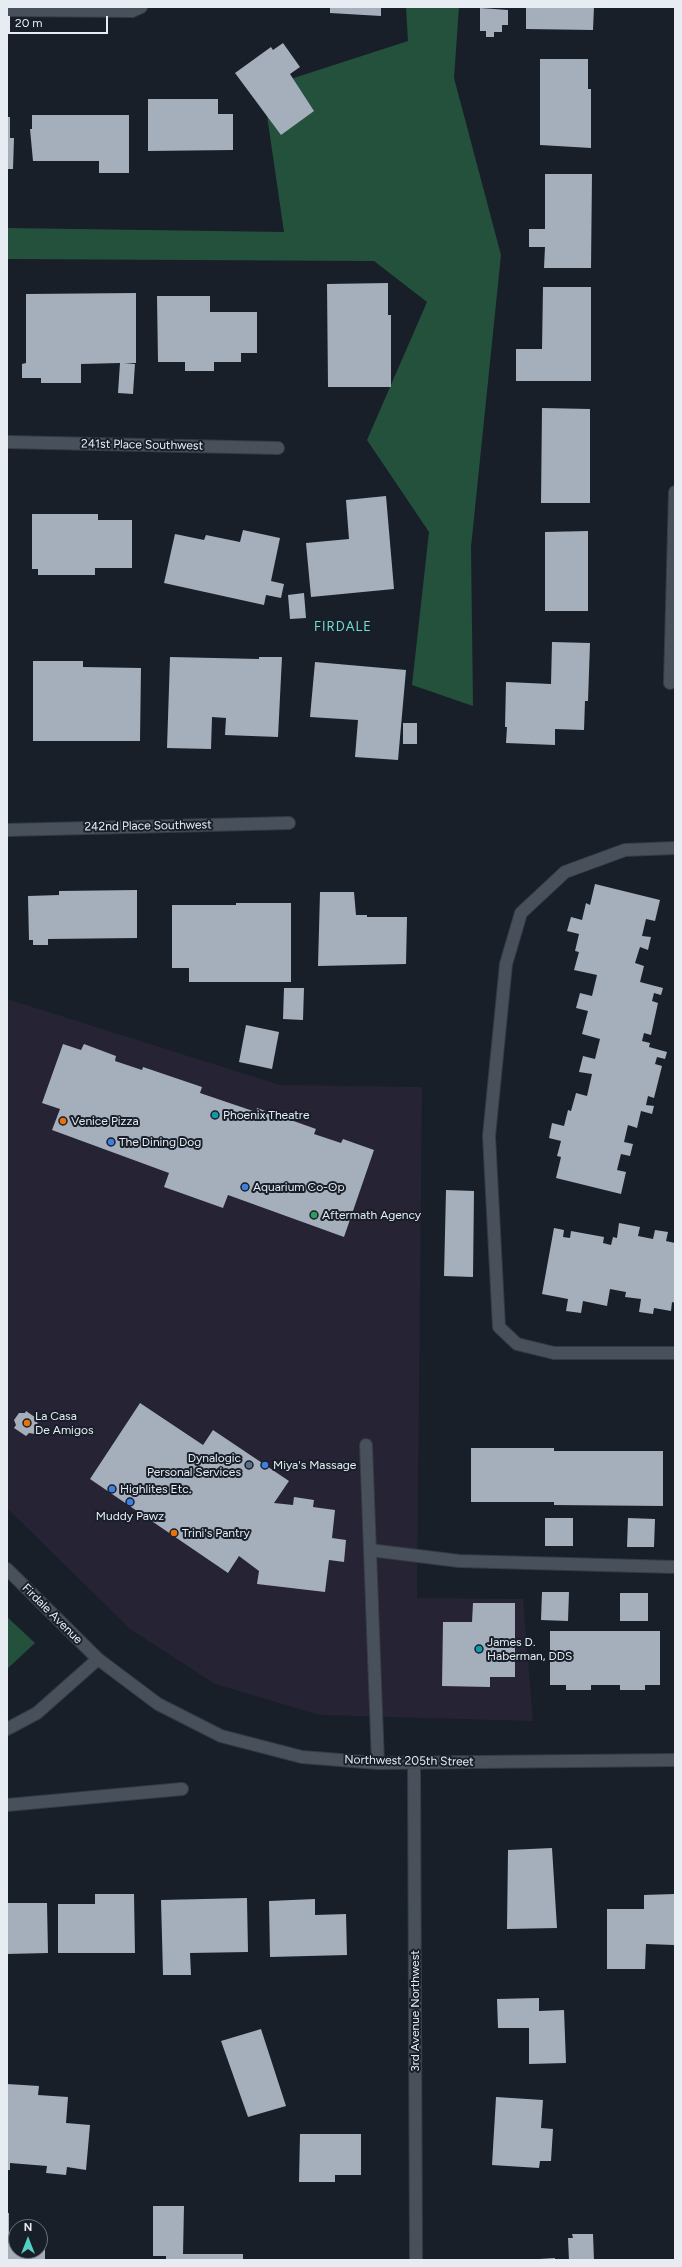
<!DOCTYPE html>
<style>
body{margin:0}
#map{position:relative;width:682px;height:2267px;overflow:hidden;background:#181f29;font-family:Figtree,sans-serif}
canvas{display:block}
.frame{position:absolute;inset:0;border:8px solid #e7ecf3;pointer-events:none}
.north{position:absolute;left:8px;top:2219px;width:40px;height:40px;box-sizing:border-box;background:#181f29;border:1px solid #6b717a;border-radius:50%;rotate:0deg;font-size:11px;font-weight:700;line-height:16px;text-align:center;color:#e7ecf3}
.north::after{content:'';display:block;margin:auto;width:14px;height:18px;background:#55cec6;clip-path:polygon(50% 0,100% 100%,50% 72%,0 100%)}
.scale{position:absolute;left:8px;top:16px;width:100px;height:18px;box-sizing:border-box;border:2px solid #e7ecf3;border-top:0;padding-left:5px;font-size:12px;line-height:14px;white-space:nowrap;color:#e7ecf3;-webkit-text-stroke:3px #181f29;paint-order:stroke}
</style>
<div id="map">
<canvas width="682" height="2267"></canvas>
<div class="frame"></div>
<div class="north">N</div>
<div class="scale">20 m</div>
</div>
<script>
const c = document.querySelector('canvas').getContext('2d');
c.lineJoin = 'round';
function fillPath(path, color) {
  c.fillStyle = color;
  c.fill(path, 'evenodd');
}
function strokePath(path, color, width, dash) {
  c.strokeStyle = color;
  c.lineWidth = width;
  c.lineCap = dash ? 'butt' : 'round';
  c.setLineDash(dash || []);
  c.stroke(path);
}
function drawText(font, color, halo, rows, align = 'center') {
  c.font = font + ' Figtree,sans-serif';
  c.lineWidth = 4;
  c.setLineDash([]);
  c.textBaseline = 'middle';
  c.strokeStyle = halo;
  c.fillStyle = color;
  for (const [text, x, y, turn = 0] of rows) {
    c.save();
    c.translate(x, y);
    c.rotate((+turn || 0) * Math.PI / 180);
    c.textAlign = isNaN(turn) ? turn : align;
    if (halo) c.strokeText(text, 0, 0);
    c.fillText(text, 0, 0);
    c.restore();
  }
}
fillPath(new Path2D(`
 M7,999l273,86 142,2 -5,511 106,1 10,122 -213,-6 -105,-31 -85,-55 -123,-121z`), '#262334');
fillPath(new Path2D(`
 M406,7h53l-5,71 47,177 -30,292 2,159 -61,-21 17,-153 -62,-92 60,-138 -53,-41 -367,-2v-31l277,4 -21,-144 145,-47z
 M7,1617l28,26 -28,26z`), '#24513c');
fillPath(new Path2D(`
 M330,7h51v9l-51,-3z
 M526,7h68l-1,23 -67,-1z
 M480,8l28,2v15h-6v7h-8v5h-8v-6h-6z
 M283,43l17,24 -10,7 24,37 -33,24 -46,-62 36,-26 2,3z
 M540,59h48v30h3v59l-51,-3z
 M148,99h70v15h15v36l-85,1z
 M32,115h97v58h-30v-12h-66l-3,-32h2z
 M7,117h3v21h4l-1,31h-6z
 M545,174h47l-1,94h-47l1,-21h-16v-18h16z
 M388,283v32h3v72h-63l-1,-103z
 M543,287h48v94h-75v-32h26z
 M136,293v70h-12l11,1 -2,30 -15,-1 2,-30 -39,1v19h-40v-5h-19v-14l4,-1v-69z
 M157,296h53v16h47v41h-16v9h-27v9h-29v-9h-27z
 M542,408l48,1v94h-49z
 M386,496l8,93 -83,8 -5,-54 43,-4 -3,-39z
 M32,514h66v6h34v48h-37v7h-57v-6h-6z
 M243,530l37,8 -9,43 13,3 -3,14 -15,-3 -2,10 -100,-22 11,-49 29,6 2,-5 34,7z
 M588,531v80h-43v-79z
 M304,593l2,25 -16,1 -2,-24z
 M552,642l38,1 -2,58h-3l-1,29 -29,-1v16l-49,-2 1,-16h-2l1,-45 45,2z
 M170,657l89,2v-2h23l-4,80 -53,-2 1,-17 -14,-1 -1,32 -44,-1z
 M33,661h50v6l58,1 -1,73h-107z
 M315,662l91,8 -8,90 -43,-3 3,-37 -48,-3z
 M403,723h14v21h-14z
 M595,884l65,16 -5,21 -9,-2 -4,17 9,1 -3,13 -8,-3 -5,16 9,3 -4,16 23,6 -2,7 -7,-2 -2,8 6,2 -7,32 -7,-2 -2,8 8,2 -1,4 18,5 -2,7 -8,-2 -2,7 7,2 -8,32 -6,-2 -2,9 8,1 -2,8 -11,-3 -4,17 -9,-3 -4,17 9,2 -3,12 -9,-2 -4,16 9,2 -5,22 -65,-16 5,-21 -4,-1 4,-15 -12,-3 3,-15 12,3 4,-16 3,1 5,-18 11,3 5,-22 -13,-2 4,-16 12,3 5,-20 -18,-5 6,-23 -12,-3 4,-15 12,3 5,-21 -23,-5 5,-18 -4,-1 4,-17 -12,-3 4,-14 11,3 4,-17 4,2z
 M137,890v48l-89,1v6h-15v-5h-4l-1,-44 31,-1v-4z
 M320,892h34l2,23h11v2h40l-1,47 -88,2z
 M236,903h55v79h-102v-14h-17v-63h64z
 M284,988h20l-1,32 -20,-1z
 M246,1025l33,7 -7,37 -33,-7z
 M63,1044l18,6 3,-6 32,12 -1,5 27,9 1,-3 59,20 -2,6 56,19 1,-4 59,21 -2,5 27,9 2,-4 31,11 -30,87 -116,-42 -5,13 -59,-21 5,-14 -117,-43 8,-21 -18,-6z
 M446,1190l28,1 -1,86 -29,-1z
 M619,1223l21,4 -2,9 15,3 2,-9 13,2 -2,9 9,2v60l-3,-1 -1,9 -17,-3 -1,6 -14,-2 2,-13 -16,-2 1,-5 -16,-3 -3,17 -24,-5 -2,12 -15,-2 2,-12 -26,-5 12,-66 10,2 -1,7 7,1 1,-7 33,6 -1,6 8,2 2,-8 4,1z
 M140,1403l63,42 10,-15 76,51 -15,22 19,2 1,-8 20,3 -1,7 22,3 -3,28 14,2 -2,22 -15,-2 -4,32 -68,-8 2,-13 -20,-15 -11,17 -138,-94z
 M26,1411l13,9 -2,2 2,5 -4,7 -6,-1 -3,3 -12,-8 2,-3 -2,-5 5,-7h6z
 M471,1448h83v3h109v55l-109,-1v-3h-83z
 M545,1518h28v28h-28z
 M628,1518l27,1 -1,28h-27z
 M542,1592h27l-1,29 -27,-1z
 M620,1593h28v28h-28z
 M473,1603h42v74h-25v10l-48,-1 1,-64h29z
 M550,1631h110v54h-15v5h-25v-5h-29v5h-25v-5h-16z
 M552,1848l5,80 -50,1 1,-79z
 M95,1894h39l1,59h-77v-49h37z
 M674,1894v51l-28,-1 -1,25h-38v-60h37v-14z
 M247,1898l1,54 -58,1 1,22h-28l-2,-75z
 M315,1899v16l31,-1 1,41 -77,2 -1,-56z
 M7,1903h40l1,50 -41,1z
 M539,1998v13l25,-1 2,53 -37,1v-36h-31l-1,-29z
 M261,2029l25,77 -38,11 -27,-76z
 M7,2084l32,2 -1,9 30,2 -2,26 24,2 -4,45 -19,-3 -1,8 -20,-2 1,-7 -37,-3v7h-3z
 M496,2097l47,3 -2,28 12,1 -2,32h-11l-1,7 -47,-3z
 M300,2134h61v41h-26v7h-36z
 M153,2206h31l-1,48h60v6h-77v-4h-13z
 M7,2213h2v20h7v18h24v-17h5v26h-38z
 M572,2234h21l1,26h-25l-1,-22h5z
 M555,2258v2h-16v-1z`), '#a5aebb');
const lane = new Path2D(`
 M675,848l-50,2 -60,22 -44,41 -15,51 -17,172 10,191 18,17 37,9h121
 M366,1445l12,318
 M370,1550l89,11 216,6
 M7,1805l175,-16`);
const street = new Path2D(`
 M7,10l125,1 9,-4
 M7,442l271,6
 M670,683l5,-191
 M7,830l282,-7`);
const secondary = new Path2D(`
 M7,1569l91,90 60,45 63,32 81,21 76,6 297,-3
 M7,1729l30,-16 61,-54
 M414,1762l2,498`);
strokePath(lane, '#363b43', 14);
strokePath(street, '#363b43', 14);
strokePath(secondary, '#363b43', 14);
strokePath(lane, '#48505b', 12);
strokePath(street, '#48505b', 12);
strokePath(secondary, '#48505b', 12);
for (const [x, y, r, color] of [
 [215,1115,4,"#0f9aa8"],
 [63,1121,4,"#e8710a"],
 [111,1142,4,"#3f7fe0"],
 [245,1187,4,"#3f7fe0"],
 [314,1215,4,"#2e9e5b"],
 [27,1423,4,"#e8710a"],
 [249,1465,4,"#5c6f8a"],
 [265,1465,4,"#3f7fe0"],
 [112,1489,4,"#3f7fe0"],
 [130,1502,4,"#3f7fe0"],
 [174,1533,4,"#e8710a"],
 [479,1649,4,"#0f9aa8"]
]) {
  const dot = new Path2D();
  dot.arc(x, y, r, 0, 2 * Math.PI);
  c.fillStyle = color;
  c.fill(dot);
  strokePath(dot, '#181f29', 1.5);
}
drawText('12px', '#e7ecf3', '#181f29', [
 ["241st Place Southwest",142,445,1],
 ["242nd Place Southwest",148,826,-1],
 ["Firdale Avenue",52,1614,45],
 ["Northwest 205th Street",409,1761,1],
 ["3rd Avenue Northwest",415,2011,-90]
]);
drawText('12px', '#e7ecf3', '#181f29', [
 ["Phoenix Theatre",223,1115],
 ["Venice Pizza",71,1121],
 ["The Dining Dog",119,1142],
 ["Aquarium Co-Op",253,1187],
 ["Aftermath Agency",322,1215],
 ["La Casa",35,1416],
 ["De Amigos",35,1430],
 ["Dynalogic",241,1458,"right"],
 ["Personal Services",241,1472,"right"],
 ["Miya's Massage",273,1465],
 ["Highlites Etc.",120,1489],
 ["Muddy Pawz",130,1516,"center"],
 ["Trini's Pantry",182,1533],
 ["James D.",487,1642],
 ["Haberman, DDS",487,1656]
], 'left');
c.letterSpacing = '1px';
drawText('13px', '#72ddd6', '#181f29', [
 ["FIRDALE",343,627]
]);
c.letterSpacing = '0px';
</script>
